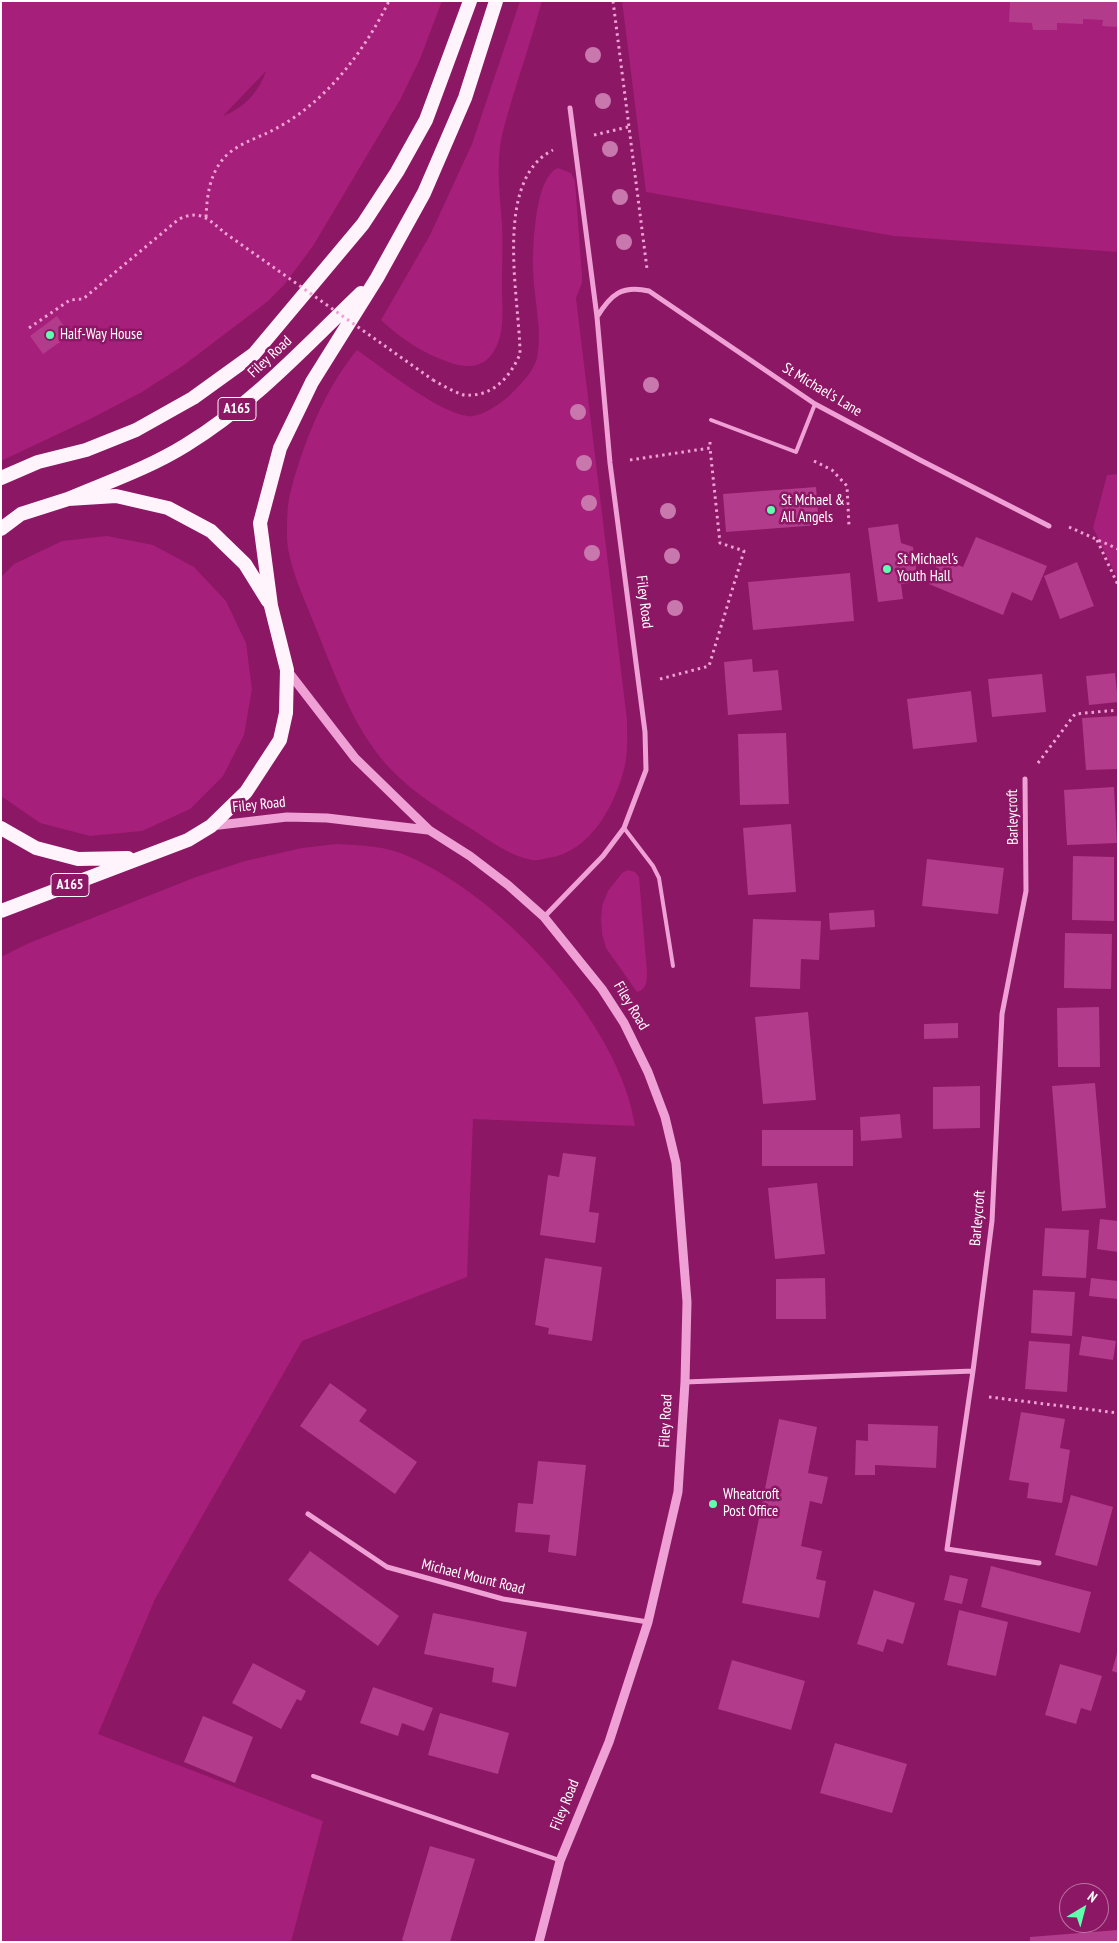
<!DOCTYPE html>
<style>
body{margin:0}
#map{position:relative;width:1119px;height:1943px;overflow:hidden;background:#8c1764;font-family:"PT Sans Narrow",sans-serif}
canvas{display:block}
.frame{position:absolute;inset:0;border:2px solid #fff;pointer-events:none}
.north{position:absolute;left:1059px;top:1883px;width:50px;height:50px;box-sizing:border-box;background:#8c1764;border:1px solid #ba74a2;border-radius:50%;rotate:37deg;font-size:14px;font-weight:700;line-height:20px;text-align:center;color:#fff}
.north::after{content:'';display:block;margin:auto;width:18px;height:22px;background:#5fffae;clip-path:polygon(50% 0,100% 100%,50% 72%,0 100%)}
</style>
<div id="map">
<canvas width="1119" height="1943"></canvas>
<div class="frame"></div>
<div class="north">N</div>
</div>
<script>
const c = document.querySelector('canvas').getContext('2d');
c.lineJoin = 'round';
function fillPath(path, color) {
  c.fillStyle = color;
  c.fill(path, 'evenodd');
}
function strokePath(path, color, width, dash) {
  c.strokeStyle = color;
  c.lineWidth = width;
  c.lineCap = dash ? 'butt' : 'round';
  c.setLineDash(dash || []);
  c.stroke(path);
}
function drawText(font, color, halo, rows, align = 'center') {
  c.font = font + ' "PT Sans Narrow",sans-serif';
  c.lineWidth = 5;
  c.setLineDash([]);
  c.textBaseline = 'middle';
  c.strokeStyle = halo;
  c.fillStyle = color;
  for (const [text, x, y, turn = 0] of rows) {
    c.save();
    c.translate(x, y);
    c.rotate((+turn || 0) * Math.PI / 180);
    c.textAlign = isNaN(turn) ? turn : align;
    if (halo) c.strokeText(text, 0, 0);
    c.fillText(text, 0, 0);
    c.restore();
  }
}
fillPath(new Path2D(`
 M1,1h441l-22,58 -20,41 -87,146 -29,39 -17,17 -83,63 -42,27 -52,27 -89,42zM266,71c-7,21 -22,37 -43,45z
 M520,1h22c-9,33 -20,66 -30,98 -4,16 -10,32 -12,48 -3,25 0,51 2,76 1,21 0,43 0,64 0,22 4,48 -10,67 -10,14 -26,14 -41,9 -27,-9 -50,-24 -70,-43l49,-85 42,-91z
 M622,1h496v251l-224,-16 -248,-44z
 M558,168l13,5 4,8 7,95v7l-6,15 51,422c0,15 1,32 -2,45 -9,39 -34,87 -77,93 -5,1 -11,3 -16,2 -23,-4 -43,-20 -62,-32 -31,-19 -66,-41 -90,-71 -31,-39 -48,-90 -67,-136 -10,-26 -26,-58 -26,-86 0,-13 0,-28 3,-41 12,-48 35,-106 67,-144 26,18 82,63 111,66 12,2 34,-13 43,-22 10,-10 22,-22 26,-36 6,-29 -4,-62 -4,-91 0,-23 2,-90 25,-99z
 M1118,474v105l-25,-51 14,-53z
 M107,536l46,9 41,22 32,34 20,42 6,46 -8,46 -21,41 -33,33 -48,22 -52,5 -50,-13 -39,-27v-219l13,-13 48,-23z
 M336,844c25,1 51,2 74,13 93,41 210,167 225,269l-162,-7 -6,158 -165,64 -147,258 -57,135 225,87 -32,121h-290v-985l28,-14 167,-66 49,-16 57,-13z
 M628,870l7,2 4,5 8,95c0,8 0,18 -10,20l-31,-44 -4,-14 -1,-15 1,-13 6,-15 14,-18z`), '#a61f7a');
fillPath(new Path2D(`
 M1010,1h108v26l-16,-1 1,-6 -20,-1v5l-26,-1v7h-24l-1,-7 -23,-1z
 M57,316l13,19 -27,19 -13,-18z
 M816,487l3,38 -93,7 -3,-38z
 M898,524l3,19 12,4 5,35 -17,2 2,15 -25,3 -10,-74z
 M976,537l71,29 -15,35 -20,-9 -9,23 -74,-31 11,-27 23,10z
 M1077,562l17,44 -34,13 -16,-43z
 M850,573l4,48 -101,9 -5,-48z
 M752,659l1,13 25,-2 4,40 -54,5 -4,-53z
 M1115,673l3,29 -29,3 -3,-29z
 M1042,674l4,38 -54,5 -4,-38z
 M971,691l6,51 -64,7 -6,-50z
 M1118,716v53l-32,1 -4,-52z
 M786,733l3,71 -49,1 -2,-71z
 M1114,787l3,56 -50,2 -3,-55z
 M791,824l5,68 -48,3 -5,-67z
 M1073,856l41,1v64l-42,-1z
 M927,859l77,9 -6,46 -76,-8z
 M874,910l1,17 -45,3 -1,-17z
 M753,919l68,2 -2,39 -18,-1 -1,30 -50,-2z
 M1065,933l47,1 -1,55 -47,-1z
 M1099,1007l1,60h-42l-1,-59z
 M808,1012l8,88 -53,4 -8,-87z
 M958,1023v15l-34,1v-15z
 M1095,1083l11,125 -44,3 -10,-125z
 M980,1086v42l-47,1v-42z
 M900,1114l2,24 -41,3 -1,-24z
 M762,1130h91v36h-91z
 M563,1153l33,4 -7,55 10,1 -4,30 -55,-8 8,-60 11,2z
 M817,1183l8,71 -50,5 -7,-71z
 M1100,1219l18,2v31l-21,-3z
 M1045,1228l44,2 -3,48 -44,-2z
 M545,1258l57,9 -10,74 -44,-7 1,-6 -14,-3z
 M825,1278l1,41h-50v-40z
 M1091,1278l27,3v18l-29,-3z
 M1033,1290l42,2 -3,44 -41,-3z
 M1082,1336l34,5 -3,19 -34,-5z
 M1029,1341l41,3 -3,48 -42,-3z
 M330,1383l37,27 -8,11 58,41 -22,32 -95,-68z
 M1021,1412l44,7 -5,29 10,2 -8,53 -35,-5 2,-15 -20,-3z
 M779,1419l38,8 -9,46 20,4 -6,27 -12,-3 -9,45 21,5 -6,28 10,2 -7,37 -77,-15z
 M868,1424l70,2 -2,42 -61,-3v10h-20l1,-35 12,1z
 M538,1461l48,4 -10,91 -28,-4 2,-17 -35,-3 3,-29 15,1z
 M1071,1495l42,12 -16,59 -42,-11z
 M310,1551l89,65 -21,30 -90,-66z
 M991,1566l100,26 -11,41 -99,-26z
 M950,1575l18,4 -6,25 -18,-4z
 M874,1590l41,13 -12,41 -16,-5 -4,13 -26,-8z
 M959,1610l49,12 -12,54 -49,-11z
 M433,1613l94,19 -11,55 -24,-5 2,-14 -70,-14z
 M1117,1653h1v20l-6,-2z
 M732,1660l73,21 -14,49 -73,-21z
 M253,1663l53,28 -5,10 -4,-2 -16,30 -49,-26z
 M1060,1664l42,12 -11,35 -10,-3 -5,16 -31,-9z
 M373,1687l60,21 -9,23 -22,-8 -4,13 -38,-13z
 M440,1713l69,20 -11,41 -70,-19z
 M203,1716l50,21 -18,46 -51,-21z
 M835,1743l72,21 -15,49 -72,-20z
 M430,1846l45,13 -25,83h-44l-4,-2z
 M1118,1930v12h-88v-5z`), '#b33b8b');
strokePath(new Path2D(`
 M613,1l34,268
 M594,135l34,-8
 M206,217c1,-20 3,-41 17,-58 10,-12 28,-19 42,-25 15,-7 30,-16 43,-27 34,-27 62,-67 81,-106
 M29,328l41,-28 13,-1 96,-80c22,-10 30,1 46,14
 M433,380c9,5 19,11 28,14 4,2 8,1 12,1 23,-2 38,-20 47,-41 0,-54 -28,-174 33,-204
 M630,460l80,-12v-8
 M814,461l18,9 15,16 2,40
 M1069,527l49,22
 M1097,540l21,45
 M660,679l49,-13 35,-115 -24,-8 -10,-95
 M1038,763l37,-49 43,-4
 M989,1397l129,16`), '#efa1d6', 3, [2.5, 4]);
strokePath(new Path2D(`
 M711,420l85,32 19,-48
 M624,828l29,38 6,12 14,88
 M313,1776l246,84`), '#efa1d6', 4);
strokePath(new Path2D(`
 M597,317c14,-23 25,-32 52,-26l166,113 105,56 129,66
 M544,917l59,-61 21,-28 22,-58 -1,-38 -35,-269 -13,-146 -27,-209
 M973,1371l-26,178 92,14
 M685,1382l288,-11 19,-150 10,-207 24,-123 -1,-112
 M308,1514l79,53 116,32 145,23`), '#efa1d6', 5);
strokePath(new Path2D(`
 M287,670l68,88 74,72 41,26 38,29 36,32 58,72 22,34 24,49 17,45 11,46 11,139 -2,80 -7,110 -30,130 -39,120 -49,119 -21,81
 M211,826l76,-9 40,1 101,12`), '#efa1d6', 9);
strokePath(new Path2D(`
 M1,478l37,-16 48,-12 50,-20 57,-32 61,-44 109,-130 34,-52 29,-52 44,-119
 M68,499c40,-17 81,-31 118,-54 66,-40 120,-99 175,-152
 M1,529l20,-15 47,-15 48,-3 52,12 43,23 34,33 23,37
 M1,828l35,20 42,11 50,-1
 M1,911l187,-71 23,-14 35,-34 34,-52 6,-27 1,-43 -16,-64 -11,-83 20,-75 32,-66 65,-104 47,-85 41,-95 31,-97`), '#fff4fb', 14);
strokePath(new Path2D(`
 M225,233l208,147`), '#efa1d6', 3, [2.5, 4]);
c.fillStyle = '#c978ae';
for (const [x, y] of [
 [593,55],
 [603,101],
 [610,149],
 [620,197],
 [624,242],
 [651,385],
 [578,412],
 [584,463],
 [589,503],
 [668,511],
 [592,553],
 [672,556],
 [675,608]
]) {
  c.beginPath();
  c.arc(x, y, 8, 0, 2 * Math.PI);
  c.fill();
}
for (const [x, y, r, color] of [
 [50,335,5,"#5fffae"],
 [771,510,5,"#5fffae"],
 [887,569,5,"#5fffae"],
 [713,1504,5,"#5fffae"]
]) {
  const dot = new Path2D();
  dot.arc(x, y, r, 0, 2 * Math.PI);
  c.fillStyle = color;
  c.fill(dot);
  strokePath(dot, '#8c1764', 2);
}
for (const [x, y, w] of [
 [237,409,38],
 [70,885,38]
]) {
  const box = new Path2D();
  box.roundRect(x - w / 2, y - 11.5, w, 23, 4);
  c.fillStyle = '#8c1764';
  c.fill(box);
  strokePath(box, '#fff', 1);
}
drawText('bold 14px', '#fff', null, [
 ["A165",237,409],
 ["A165",70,885]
]);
drawText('15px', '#fff', '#8c1764', [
 ["Half-Way House",60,335],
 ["St Mchael &",781,501],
 ["All Angels",781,518],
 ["St Michael's",897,560],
 ["Youth Hall",897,577],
 ["Wheatcroft",723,1495],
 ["Post Office",723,1512]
], 'left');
drawText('15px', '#fff', '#8c1764', [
 ["Filey Road",270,357,-43],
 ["St Michael's Lane",822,390,31],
 ["Filey Road",644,602,83],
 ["Filey Road",259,805,-6],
 ["Barleycroft",1013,817,-91],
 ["Filey Road",631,1006,59],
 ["Barleycroft",978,1218,-85],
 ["Filey Road",666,1421,-87],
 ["Michael Mount Road",473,1577,14],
 ["Filey Road",565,1805,-68]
]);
</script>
